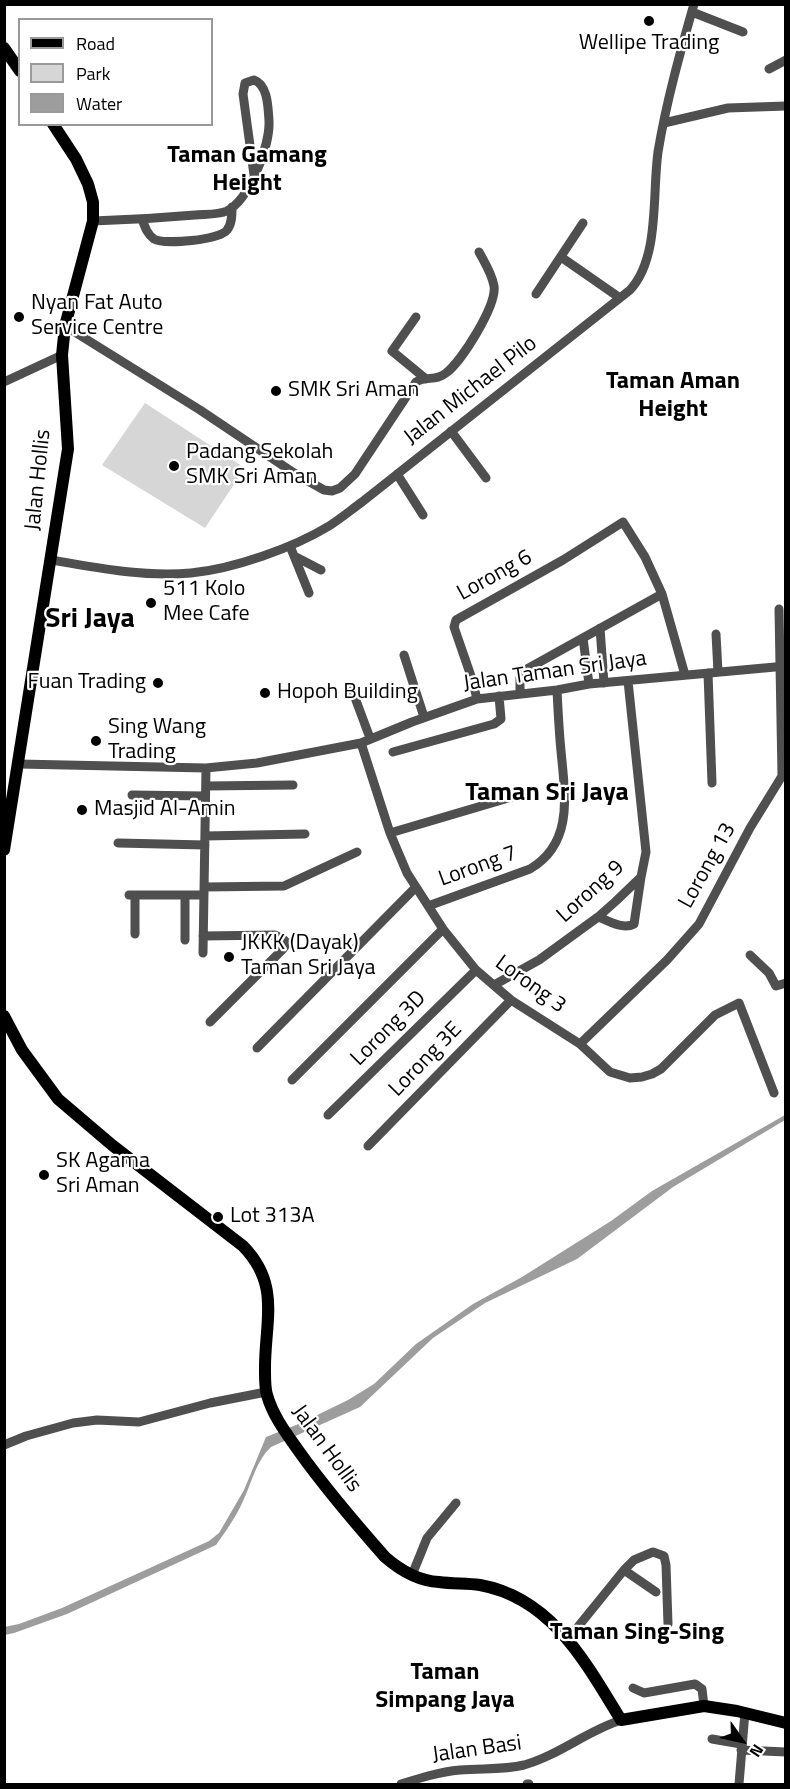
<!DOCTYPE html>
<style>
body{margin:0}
#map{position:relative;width:790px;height:1789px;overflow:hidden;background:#fff;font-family:"Titillium Web",sans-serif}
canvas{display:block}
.frame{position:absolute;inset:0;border:6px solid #000;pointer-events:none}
.legend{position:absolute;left:18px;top:18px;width:195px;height:108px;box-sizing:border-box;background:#fff;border:2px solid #999;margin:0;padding:8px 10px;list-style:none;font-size:18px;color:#000}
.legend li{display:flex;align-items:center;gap:12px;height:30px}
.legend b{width:30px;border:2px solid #999}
.north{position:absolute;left:712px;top:1711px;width:60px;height:60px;-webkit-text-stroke:4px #fff;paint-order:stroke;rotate:124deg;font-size:16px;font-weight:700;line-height:24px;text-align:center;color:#000}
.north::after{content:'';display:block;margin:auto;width:21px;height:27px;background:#000;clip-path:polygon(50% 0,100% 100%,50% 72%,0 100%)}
</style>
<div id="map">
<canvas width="790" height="1789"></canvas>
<div class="frame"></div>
<ul class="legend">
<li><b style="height:8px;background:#000"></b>Road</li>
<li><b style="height:16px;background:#d6d6d6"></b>Park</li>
<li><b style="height:16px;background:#9d9d9d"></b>Water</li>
</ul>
<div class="north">N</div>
</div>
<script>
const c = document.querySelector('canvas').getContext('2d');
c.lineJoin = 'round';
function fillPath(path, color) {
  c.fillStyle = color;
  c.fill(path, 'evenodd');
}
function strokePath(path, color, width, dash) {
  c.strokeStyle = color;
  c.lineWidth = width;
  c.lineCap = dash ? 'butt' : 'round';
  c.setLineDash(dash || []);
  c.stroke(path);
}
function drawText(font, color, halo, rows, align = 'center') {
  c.font = font + ' "Titillium Web",sans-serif';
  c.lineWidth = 4.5;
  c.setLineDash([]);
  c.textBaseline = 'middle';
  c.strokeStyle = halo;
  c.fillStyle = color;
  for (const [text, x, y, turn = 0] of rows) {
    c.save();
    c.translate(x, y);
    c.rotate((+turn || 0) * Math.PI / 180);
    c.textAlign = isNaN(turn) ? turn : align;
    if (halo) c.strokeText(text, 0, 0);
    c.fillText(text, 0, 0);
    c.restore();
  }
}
fillPath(new Path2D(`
 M145,403l100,65 -40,60 -103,-63z`), '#d6d6d6');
fillPath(new Path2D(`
 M785,1115v5l-112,67 -96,72 -92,44 -52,35 -73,69 -89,40c-15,14 -19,35 -28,54 -7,16 -17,30 -27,44l-149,69 -53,19 -9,2 -1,-8 15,-3 43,-16 147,-67 10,-8 25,-43 22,-53 35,-14 47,-23 26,-16 42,-40 57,-40 49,-27 89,-56 41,-30z`), '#9d9d9d');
strokePath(new Path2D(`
 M692,12l51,20
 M769,69l17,-9
 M664,123l64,-15 58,-2
 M142,219c3,8 5,15 12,20 10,6 66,1 73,-9 5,-6 5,-15 5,-23
 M93,221c34,-1 68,-3 102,-6 10,-1 23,0 32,-4 23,-12 43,-66 42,-90 -1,-14 -1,-36 -15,-41l-9,3 -2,11 11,81
 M561,257l59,41
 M536,294l47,-71
 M416,317l-24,34 34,28
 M65,326l135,84 94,63 30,17 8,1 8,-3 15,-14 61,-92c9,-6 21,-1 30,-9 16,-12 51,-68 48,-87 -2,-12 -9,-23 -15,-34
 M4,382l58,-27
 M451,431l35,47
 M397,474l26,41
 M290,546l19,47
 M294,556l27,14
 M51,560c46,8 93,17 140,13 42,-4 102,-25 138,-47 11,-7 22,-16 33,-24l268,-212c30,-32 22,-96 28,-138 8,-49 22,-99 36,-148
 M600,628l4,55
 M716,634l2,38
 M583,638l6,46
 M404,655l20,62
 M708,673l4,110
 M351,687l19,51
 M520,694v-16l7,-9 135,-75
 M477,699l-5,-20 -18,-52 2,-7 107,-60 60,-38 22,35 17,37 23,81
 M361,743l29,90 17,40 36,56 33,41 35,30 69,44 30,28 20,6 12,-1 10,-3 9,-5 54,-54 24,-12 35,90
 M393,752l101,-28 7,-5 -2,-23
 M19,764l187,4 51,-5 104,-20 51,-21 65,-23 80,-9 32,-6 197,-18
 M206,786l87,-1
 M132,795l73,1
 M390,833l132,-39
 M205,836l100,-2
 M118,843l87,2
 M204,887l80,-1 73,-34
 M129,895h75
 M135,895v39
 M428,906l102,-37c44,-26 35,-74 31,-118 -2,-20 -3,-41 -4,-61
 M598,917c12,4 25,13 36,7l7,-47
 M203,936l72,-1 8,4 4,4 -4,6 -73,73
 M185,940v-45
 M203,953l3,-185
 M750,955l19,18 7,13 10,-3
 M494,985l45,-25 59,-43 18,-16 25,-24 5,-25 -18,-171
 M580,1044l87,-84 32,-36 51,-96 32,-52 -3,-167
 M257,1048l158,-160
 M292,1080l151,-151
 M328,1115l148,-145
 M368,1146l143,-146
 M4,1445l22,-9 47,-13 24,-3 42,2 71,-19 56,-11
 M624,1570l32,22
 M412,1575l15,-37 29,-35
 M568,1639l56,-69 10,-10 19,-8 11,4 2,9 2,59
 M633,1688l11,5 51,-9 7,5 2,17
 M712,1739l29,5
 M741,1750l45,2
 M401,1784c19,-6 38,-12 59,-14 22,-2 43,0 64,-5 35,-10 63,-34 97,-45
 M527,1784h2
 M739,1784l6,-72`), '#4f4f4f', 9);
strokePath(new Path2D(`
 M4,48l16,23
 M4,850l64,-401 -6,-94 3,-29 28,-105v-19l-5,-18 -12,-25 -23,-35
 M4,1016l18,34 36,49 54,46 131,101c39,40 21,77 22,126 0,7 0,16 2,23 6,21 19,38 31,55 27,38 57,73 87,107 15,13 34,24 54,25 14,2 27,1 41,3 72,13 106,78 141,135l83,-14 33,5 49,12`), '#000', 12);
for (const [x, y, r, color] of [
 [649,21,6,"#000"],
 [19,317,6,"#000"],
 [276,391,6,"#000"],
 [174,466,6,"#000"],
 [151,603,6,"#000"],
 [158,683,6,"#000"],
 [265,693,6,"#000"],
 [96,741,6,"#000"],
 [82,810,6,"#000"],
 [229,957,6,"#000"],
 [44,1175,6,"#000"],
 [218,1217,6,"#000"]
]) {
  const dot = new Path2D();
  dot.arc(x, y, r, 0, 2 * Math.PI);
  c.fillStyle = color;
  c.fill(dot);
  strokePath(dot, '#fff', 2);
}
drawText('22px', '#000', '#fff', [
 ["Wellipe Trading",649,44,"center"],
 ["Nyan Fat Auto",31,304],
 ["Service Centre",31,329],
 ["SMK Sri Aman",288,391],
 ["Padang Sekolah",186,453],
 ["SMK Sri Aman",186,478],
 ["511 Kolo",163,590],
 ["Mee Cafe",163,615],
 ["Fuan Trading",146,683,"right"],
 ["Hopoh Building",277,693],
 ["Sing Wang",108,728],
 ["Trading",108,753],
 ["Masjid Al-Amin",94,810],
 ["JKKK (Dayak)",241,944],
 ["Taman Sri Jaya",241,969],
 ["SK Agama",56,1162],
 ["Sri Aman",56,1187],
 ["Lot 313A",230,1217]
], 'left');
drawText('22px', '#000', '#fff', [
 ["Jalan Michael Pilo",471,391,-38],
 ["Jalan Hollis",39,480,-84],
 ["Lorong 6",495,576,-29],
 ["Jalan Taman Sri Jaya",555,672,-8],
 ["Lorong 13",708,866,-61],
 ["Lorong 7",478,867,-20],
 ["Lorong 9",591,892,-42],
 ["Lorong 3",530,985,36],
 ["Lorong 3D",389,1029,-45],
 ["Lorong 3E",426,1060,-46],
 ["Jalan Hollis",326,1449,54],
 ["Jalan Basi",477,1750,-8]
]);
drawText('bold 24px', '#000', '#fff', [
 ["Taman Gamang",247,156],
 ["Height",247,184],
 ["Taman Aman",673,382],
 ["Height",673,410],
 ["Taman Sing-Sing",637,1633],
 ["Taman",445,1673],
 ["Simpang Jaya",445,1701]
]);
drawText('bold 26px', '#000', '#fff', [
 ["Taman Sri Jaya",547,794]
]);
drawText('bold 28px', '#000', '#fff', [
 ["Sri Jaya",90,620]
]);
</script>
